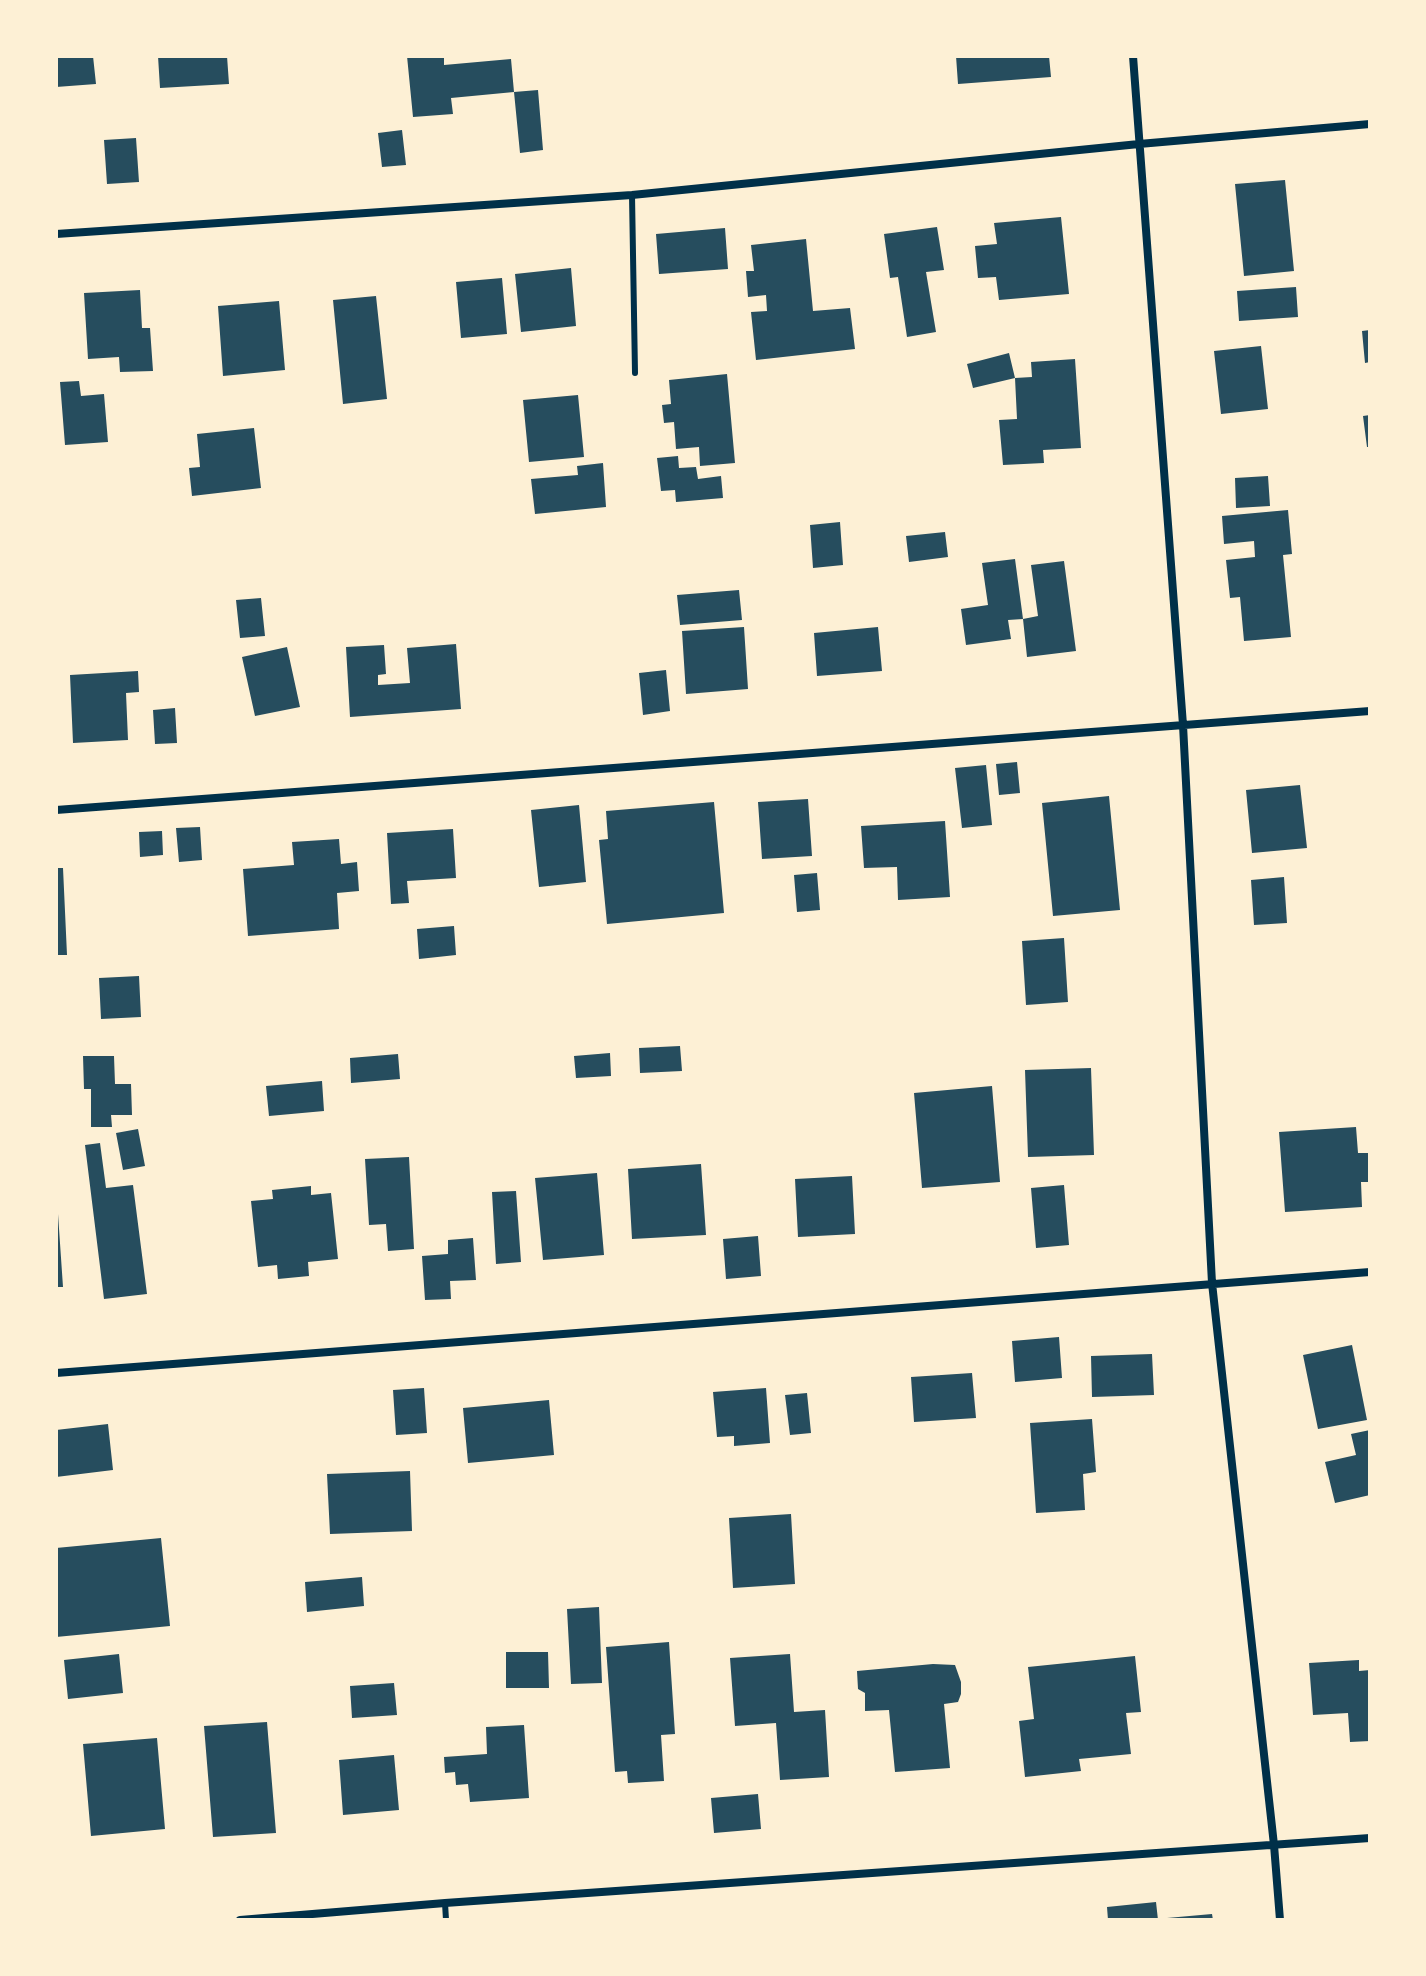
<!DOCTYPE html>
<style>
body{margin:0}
#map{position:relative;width:1426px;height:1976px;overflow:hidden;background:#fdf0d5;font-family:"Fira Sans",sans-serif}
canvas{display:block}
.frame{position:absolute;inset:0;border:58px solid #fdf0d5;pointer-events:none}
</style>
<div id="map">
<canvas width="1426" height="1976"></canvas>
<div class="frame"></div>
</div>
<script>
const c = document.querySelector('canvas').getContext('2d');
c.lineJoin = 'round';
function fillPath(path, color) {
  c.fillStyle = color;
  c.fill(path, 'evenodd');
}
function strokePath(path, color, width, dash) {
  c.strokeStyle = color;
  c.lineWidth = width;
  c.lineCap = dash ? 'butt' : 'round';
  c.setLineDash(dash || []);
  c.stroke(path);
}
fillPath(new Path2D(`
 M56,56h37l3,28 -40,3z
 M158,56h69l2,28 -69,4z
 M407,56h37v9l67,-6 3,33 -63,6 2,16 -40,3z
 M956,56h93l2,21 -93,7z
 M538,90l5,60 -23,3 -6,-61z
 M402,130l4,35 -24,2 -4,-34z
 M136,138l3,44 -32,2 -3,-44z
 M1285,180l9,91 -50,5 -9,-92z
 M1061,217l8,77 -70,6 -3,-23 -18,1 -3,-32 22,-2 -3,-21z
 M937,227l7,43 -18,2 10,60 -29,5 -9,-60 -8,1 -6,-44z
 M725,228l3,41 -69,5 -3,-40z
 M806,239l7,72 37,-3 5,41 -99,11 -5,-48 16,-1 -1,-16 -18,2 -2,-26h8l-3,-26z
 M571,268l5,58 -55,6 -6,-58z
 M502,278l5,56 -46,4 -5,-56z
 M1296,287l2,30 -59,4 -2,-30z
 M140,290l2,38h8l3,43 -33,1 -1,-15 -31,2 -4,-66z
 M376,296l11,103 -44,5 -10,-104z
 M279,301l6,69 -62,6 -5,-70z
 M1370,330v32l-5,1 -3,-32z
 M1261,346l7,63 -47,5 -7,-63z
 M1009,353l6,25 -42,10 -6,-24z
 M1075,359l6,89 -38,2 1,13 -41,2 -4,-45 18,-1 -2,-41 17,-1 -1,-15z
 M727,374l8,89 -35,3 -1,-19 -23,2 -2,-27 -10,1 -2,-18 9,-1 -2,-24z
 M79,381l2,15 23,-2 4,48 -43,3 -5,-63z
 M578,395l6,62 -55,5 -6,-62z
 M1370,415v32h-3l-4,-31z
 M254,428l7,60 -69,8 -3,-28 11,-1 -3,-33z
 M678,456l1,12 17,-1 2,12 23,-3 2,22 -47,4 -1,-12 -14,1 -4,-33z
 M603,463l3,44 -71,7 -4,-35 47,-4 -1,-9z
 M1268,476l2,30 -34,2 -1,-30z
 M1288,510l4,44 -9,1 8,82 -47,4 -4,-44 -10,1 -4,-38 29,-3 -1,-16 -30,3 -2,-28z
 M840,522l3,43 -30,3 -3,-43z
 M945,532l3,25 -39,5 -3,-26z
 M1015,559l8,60 -15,1 3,19 -45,6 -5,-36 27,-4 -6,-42z
 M1064,561l12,90 -49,6 -4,-38 15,-3 -7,-51z
 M739,590l3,30 -62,5 -3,-30z
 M261,598l4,38 -25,2 -4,-38z
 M744,627l4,62 -62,5 -4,-63z
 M878,627l4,44 -65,5 -3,-43z
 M456,644l5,65 -111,8 -4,-70 38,-2 2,29 -8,1v10l32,-2 -3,-35z
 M287,647l13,60 -45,9 -13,-59z
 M666,670l4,41 -27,4 -4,-42z
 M138,671l1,21 -13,1 2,47 -55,3 -3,-68z
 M175,708l2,35 -22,1 -2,-34z
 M1017,762l3,31 -21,2 -3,-31z
 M986,765l6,60 -30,3 -7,-60z
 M1300,785l7,63 -55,5 -6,-63z
 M1109,796l11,114 -67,6 -11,-113z
 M808,799l4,57 -50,3 -4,-57z
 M714,802l10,111 -117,11 -8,-84 9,-1 -2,-28z
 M579,805l7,77 -47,5 -8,-77z
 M945,821l5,76 -52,3 -1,-33 -33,1 -3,-42z
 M200,827l2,33 -23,2 -3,-34z
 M453,829l3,49 -49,3 2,22 -18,1 -4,-71z
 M162,831l1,24 -23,2 -1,-25z
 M339,839l2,25 16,-2 2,29 -22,2 2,36 -91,7 -5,-67 51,-4 -2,-23z
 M56,868h7l4,87h-11z
 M817,873l3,37 -23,2 -3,-37z
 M1284,877l3,46 -33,2 -3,-45z
 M454,926l2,29 -37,4 -2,-30z
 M1064,938l4,64 -42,3 -4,-64z
 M139,976l2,41 -40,2 -2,-41z
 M680,1046l2,25 -42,2 -1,-25z
 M610,1053l1,23 -35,2 -2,-22z
 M398,1054l2,25 -49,4 -1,-25z
 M83,1056h31l1,28h16l1,31h-21l1,12h-21v-38h-7z
 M1091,1068l3,87 -66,2 -3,-87z
 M322,1081l2,30 -55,5 -3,-30z
 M992,1086l8,96 -78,6 -8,-95z
 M1356,1127l2,26h12v29h-9l1,25 -77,5 -6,-80z
 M138,1129l7,37 -22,4 -7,-37z
 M100,1143l6,45 27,-3 14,109 -43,5 -19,-154z
 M409,1157l5,92 -26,2 -2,-27 -17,1 -4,-66z
 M701,1164l5,71 -74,4 -4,-70z
 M597,1173l7,82 -61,5 -8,-82z
 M852,1176l3,58 -57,3 -3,-58z
 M1064,1185l5,60 -33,3 -5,-60z
 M311,1186v9l20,-2 7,66 -30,3 1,14 -31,3 -1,-14 -19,2 -7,-66 22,-2 -1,-9z
 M516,1191l5,71 -25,2 -4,-72z
 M56,1214h2l5,73h-7z
 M758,1236l3,40 -35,3 -3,-40z
 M473,1238l3,42 -26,1 1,18 -26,1 -3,-44 26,-2v-14z
 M1059,1337l3,41 -47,4 -3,-41z
 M1352,1345l15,75 -49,9 -15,-74z
 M1152,1354l2,41 -62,2 -1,-41z
 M972,1373l4,45 -62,4 -3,-45z
 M424,1388l3,45 -31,2 -3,-45z
 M766,1388l4,55 -36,3v-10l-17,1 -4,-45z
 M807,1393l4,40 -21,2 -5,-40z
 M549,1400l5,55 -86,8 -5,-55z
 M1092,1419l4,53 -13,2 2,36 -49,3 -6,-90z
 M108,1424l5,46 -57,7v-47z
 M1370,1430v65l-35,8 -10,-41 31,-7 -5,-21z
 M410,1471l2,60 -82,3 -3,-60z
 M791,1514l4,70 -62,4 -4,-70z
 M161,1538l9,88 -114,11v-89z
 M362,1577l2,29 -57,6 -2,-30z
 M599,1607l3,76 -31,1 -4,-75z
 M669,1642l6,92 -14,1 3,46 -36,2 -1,-12 -12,1 -9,-125z
 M506,1652h42l1,36h-43z
 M119,1654l4,39 -55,6 -4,-39z
 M790,1654l4,58 31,-2 4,67 -49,3 -4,-57 -41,3 -5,-68z
 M1135,1656l6,56 -15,1 5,41 -52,5 2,12 -56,6 -6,-56 15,-2 -6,-52z
 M1359,1660v11l11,-1v71l-20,1 -2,-29 -35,2 -4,-52z
 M933,1664l22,1 6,17v12l-3,8 -14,2 6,64 -55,4 -6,-62 -24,1v-18l-7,-4 -1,-18z
 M394,1683l3,32 -45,3 -2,-32z
 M267,1722l9,111 -63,4 -9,-111z
 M524,1725l5,73 -59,4 -2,-18 -12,1 -1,-13 -10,1 -1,-16 43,-3 -1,-27z
 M157,1738l8,91 -74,7 -8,-92z
 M394,1755l5,55 -56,5 -4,-55z
 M758,1794l3,35 -47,4 -3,-35z
 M1156,1902l2,18h-50l-1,-13z
 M1212,1914l1,6h-46v-2z`), '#264d5e');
strokePath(new Path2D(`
 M632,195l3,178
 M445,1903l1,17`), '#003049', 6);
strokePath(new Path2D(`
 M1133,56l50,669 29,558 62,562 6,75
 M56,234l576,-39 507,-51 231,-20
 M56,810l1314,-99
 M56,1373l1314,-101
 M240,1920l205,-17 925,-65`), '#003049', 8);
</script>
